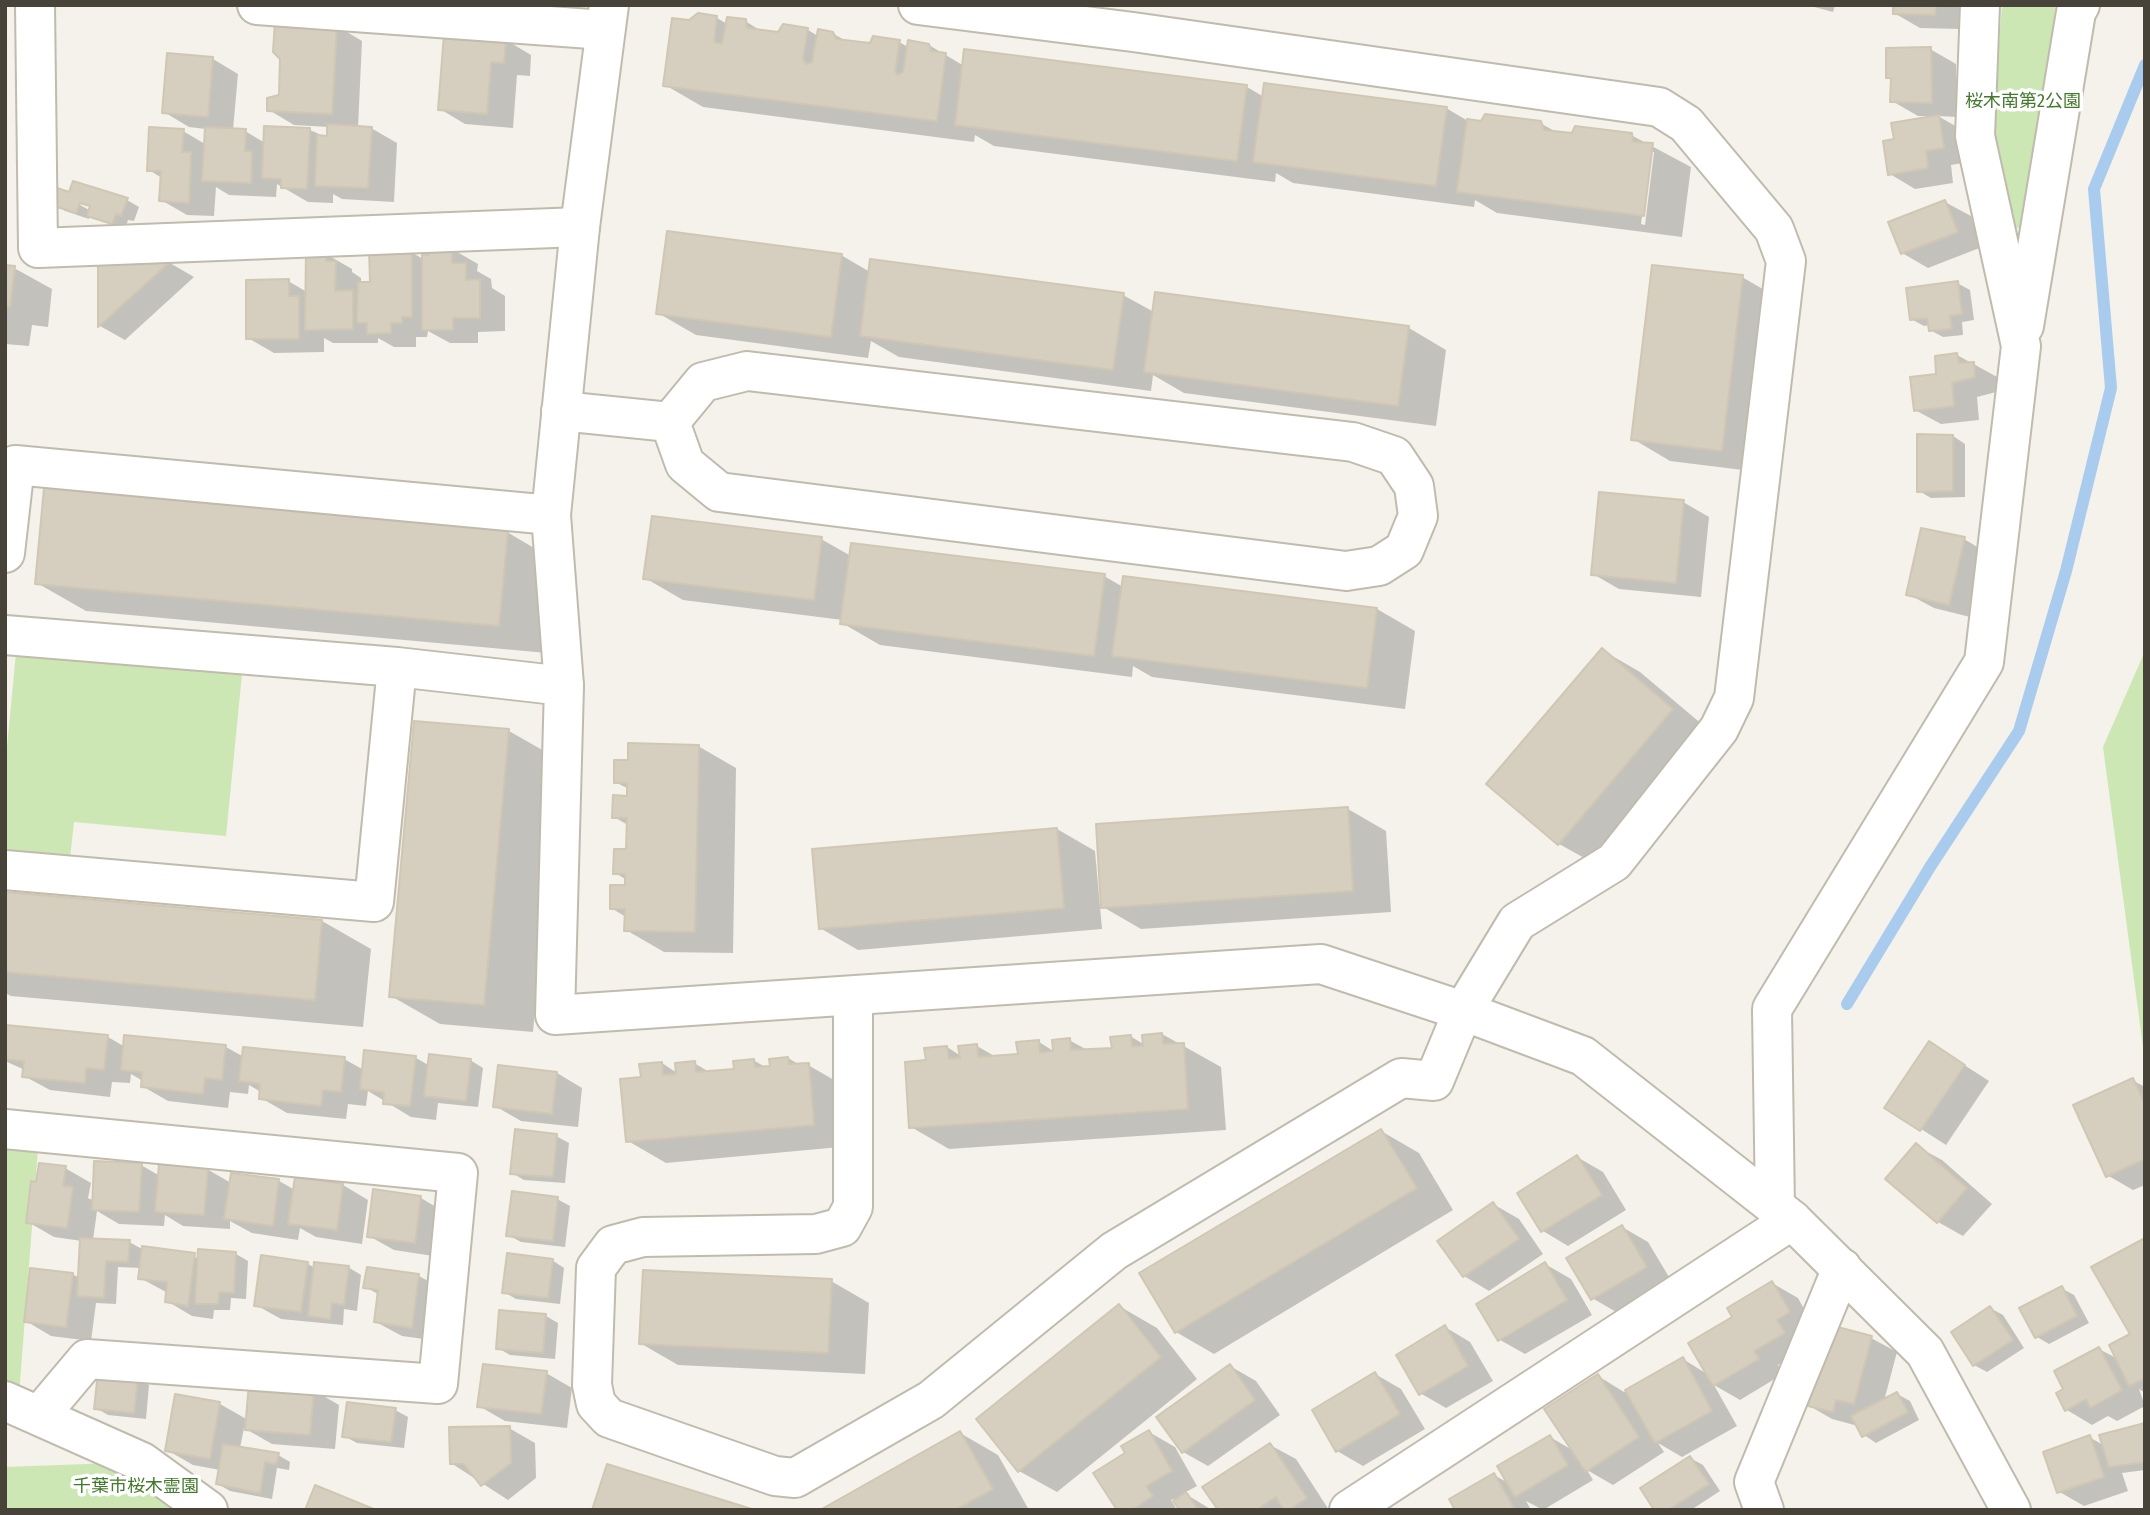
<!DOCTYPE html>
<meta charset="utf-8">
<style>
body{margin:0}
#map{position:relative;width:2150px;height:1515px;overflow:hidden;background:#f4f2ea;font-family:"Fira Sans Condensed",sans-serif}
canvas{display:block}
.frame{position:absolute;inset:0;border:7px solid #484338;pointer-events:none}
</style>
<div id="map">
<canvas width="2150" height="1515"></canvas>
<div class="frame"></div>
</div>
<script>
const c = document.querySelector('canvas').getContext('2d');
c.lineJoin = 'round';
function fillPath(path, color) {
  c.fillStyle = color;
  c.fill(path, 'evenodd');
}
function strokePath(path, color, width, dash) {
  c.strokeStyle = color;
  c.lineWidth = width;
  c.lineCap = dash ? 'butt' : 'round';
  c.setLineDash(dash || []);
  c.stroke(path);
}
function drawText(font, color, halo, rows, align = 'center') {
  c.font = font + ' "Fira Sans Condensed","Noto Sans JP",sans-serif';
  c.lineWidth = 7;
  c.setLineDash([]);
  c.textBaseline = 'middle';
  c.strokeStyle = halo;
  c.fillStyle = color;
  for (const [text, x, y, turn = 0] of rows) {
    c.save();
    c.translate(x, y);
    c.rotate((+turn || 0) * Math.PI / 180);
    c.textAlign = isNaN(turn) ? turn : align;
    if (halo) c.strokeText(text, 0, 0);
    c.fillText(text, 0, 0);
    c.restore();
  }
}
fillPath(new Path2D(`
 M2002,5h53l-3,103 -19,119 -23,1 -17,-106z
 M2145,651v411l-42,-315z
 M16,653l226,21 -16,162 -152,-14 -4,36 -65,-6v-84z
 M5,1148l33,1 -19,246 -14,-9z
 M142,1462l66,48h-203v-43z`), '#cce7b4');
fillPath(new Path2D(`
 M1807,5h28l-2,7z
 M1895,5h66l-1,24 -40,-1 -26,-15z
 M698,15l19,3 10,6 18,-3 18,11 16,1 29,-3 10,6 14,-3 16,9 23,3 28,-3 9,5 21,-2 35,21 283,21 17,10 182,11 22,13 72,2 18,10 73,2 60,32 -9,70 -185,-24 -22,-13 -1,7 -181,-24 -17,-10 -1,9 -281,-36 -19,-11 -1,7 -271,-35 -38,-22 24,-63zM1651,152h3l-9,73 -4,-1z
 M337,26l25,15 -4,87h13l26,15 -3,59 -52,-3 -9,-5v9l-25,-1 -31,-18 -1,13 -47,-2 -13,-8 -2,29 -27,-1 -26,-15 1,-22 -13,-8 34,-39 22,13 1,-15 -17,-2 -25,-15 5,-57 44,4 25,15 -5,56 12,1 20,12 1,-15 44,2 18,8 1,-11 -35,-2 -25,-15z
 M506,40l25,15 -1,21 -13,-1 -4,53 -48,-4 -25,-15z
 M1930,49l26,15 1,53 -19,-1 26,15 5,31 -18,3 2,18 -38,6 -25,-15 6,-33 34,-25h-12l-26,-15 1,-21 -5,-3z
 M71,194l56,6 12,7 -5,14 -6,-1 -3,9 -35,-14 -1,4 -24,-8 -12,-7zM73,197l18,10v4l-20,-11z
 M1945,202l26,14 11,31 -54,21 -26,-15z
 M452,249l26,15 -1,7 14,8 1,9 13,8v35l-27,1v11h-28l-22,-12 -1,6h-11v10h-22l-16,-9v5h-45l-9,-5v14l-50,1 -26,-15 40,-57 19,11 19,-38 26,15v3l9,6v6h10l40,-32 12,7z
 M841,255l29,17 253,23 31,17 255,16 37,22 -10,76 -252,-33 -31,-18 -2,16 -252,-34 -28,-16 -3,17 -172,-23 -38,-22z
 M100,263h70l24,14 -69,63 -25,-14z
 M5,267l9,1 38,21 -4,38 -16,-2 -3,21 -24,-2z
 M1742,277l38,22 -21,173 -89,-11 -37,-22z
 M1957,283l13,7 4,30 -12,2 1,13 -20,2 -13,-7v-5l-6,1 -13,-7z
 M1957,355l42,23 1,13 -23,6 2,23 -38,4 -26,-14z
 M1953,436l12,8v53l-34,1 -12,-7z
 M1683,502l26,15 -8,80 -82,-8 -26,-15z
 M507,532l49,29 -9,92 -461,-42 -49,-28z
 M821,539l30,17 253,20 19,11 1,-9 253,31 38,22 -10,78 -253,-32 -19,-11 -1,11 -252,-32 -38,-22 1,-3 -160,-20 -38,-22z
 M1964,539l25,15 -15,64 -40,-10 -26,-14z
 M1602,650l38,22 70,59 -113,134 -38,-21z
 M509,731l49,28 -25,273 -93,-8 -49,-28z
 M698,746l38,22 -3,185 -69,-1 -38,-22v-13l-15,-9 16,-21v-7l-12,-7 13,-23v-25l-14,-8 15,-19v-9l-14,-7 15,-20z
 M1348,809l38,22 5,81 -250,17 -38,-22z
 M1057,829l38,22 7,78 -244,21 -38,-22z
 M5,893l317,28 49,28 -8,78 -352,-31 -6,-3z
 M5,1027l103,10 17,10h101l18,10 100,2 20,11 52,-12 14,8 40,-6 13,8 -5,39 -40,-4 -2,17 -25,-3 -43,-26 -2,15 -18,-2 -2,15 -59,-6 -26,-15v-6l-12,-7 -1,9 -18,-2 -2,16 -60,-7 -26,-15 1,-5 -12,-7 -1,9 -18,-1 -2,15 -60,-7 -26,-14 1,-6 -20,-9z
 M1162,1034l59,33 5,63 -277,19 -38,-22 16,-65 20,-15 14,9 16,-10 19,11 24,-1 19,-14 16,10 14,-12 20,11 25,-1 16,-14 15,9z
 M1930,1043l59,38 -43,64 -59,-38z
 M788,1058l12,7h8l38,22 5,59 -185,17 -38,-22 15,-62 19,-16 15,10 17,-10 17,10 25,-2 17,-11 14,8z
 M557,1073l25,15 -4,39 -57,-6 -26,-15z
 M2132,1080l13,7v98l-12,5 -26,-15z
 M1381,1131l38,22 34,57 -239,144 -38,-22z
 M556,1136l13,7 -4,40 -41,-3 -12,-7z
 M1916,1146l26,14 50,44 -29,32 -25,-14z
 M1577,1157l26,15 23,38 -58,36 -25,-15z
 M141,1165l19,11 47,-7 24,14 1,-8 47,6 16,9 48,-5 25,15 -6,44 -46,-7 -16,-9 -2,12 -46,-7 -22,-12v8l-47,-3 -18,-11 -1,11 -45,-2 -22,-13 -4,29 36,2 15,8 55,8 37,-4 12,7 -2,38 -15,-1 -1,12h-16l-1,9 -21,-3 -25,-15 1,-8 -28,-15 1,-10 -23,-1 -2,37 -20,-1 -5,38 -40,-5 -25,-15 46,-47 8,4 2,-37 -28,-4 -26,-15 10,-38 27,-16 26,15 -3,15 6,3z
 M421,1198l25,15 -6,44 -46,-7 -25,-14z
 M557,1199l13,7 -5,41 -44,-5 -13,-7z
 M1493,1204l26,15 24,35 -54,37 -25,-15z
 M1622,1227l26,15 24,40 -54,31 -26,-15z
 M2145,1240v153l-6,-4 6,17 -28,15 -9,-5 -16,9 -25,-15 -1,-21 33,-40 19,10 14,-25z
 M552,1260l12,8 -4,36 -44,-5 -12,-7z
 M308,1264l7,4 33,-1 13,8 -4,36 -13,-2 -1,16 -62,-6 -25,-14z
 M1545,1264l26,15 21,36 -67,39 -25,-14z
 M419,1276l25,14 -6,51 -36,-5 -26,-14 4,-27 -15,-8z
 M831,1281l38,22 -4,71 -187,-9 -38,-22z
 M1772,1283l26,15 16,29 -5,21 -31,17 5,9 -43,26 -26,-15 23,41 -55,31 -24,-14 6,9 -51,33 -26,-15 6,10 -50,30 -17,-9 5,9h-74l37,-35 16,9 40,-47 24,14 24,-75 26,16 59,-33 24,15 28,-56z
 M2061,1288l13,7 15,28 -40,21 -12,-7z
 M1119,1306l38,22 40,51 -140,113 -38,-21z
 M1990,1308l13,7 21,33 -37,24 -13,-7z
 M546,1316l12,7 -3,36 -45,-4 -12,-7z
 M1445,1327l25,15 23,39 -47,27 -26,-15z
 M1871,1338l26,14 -13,49 13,-7 13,7 9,19 -43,23 -12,-8 -6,-9 -26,-7 -26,-15z
 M1230,1366l26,15 24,34 -72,51 -25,-14z
 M546,1373l26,15 -5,40 -62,-7 -26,-15z
 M1375,1374l26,15 24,40 -62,37 -26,-15 -23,-40z
 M137,1378l12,7 -3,34 -38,-4 -12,-7z
 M313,1390l26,15 -4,44 -63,-5 -28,-16 -4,20 38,7 12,7 -1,8 -12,-2 -5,31 -42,-8 -12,-7 2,-14 -27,-5 -26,-15 10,-54 43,8 28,16z
 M395,1410l13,7 -4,31 -47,-5 -13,-7z
 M2145,1425v45l-23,3 6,18 -44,15 -26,-15 31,-54 16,9z
 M509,1428l26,15 1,35 -28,22 -57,-37z
 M1149,1432l26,15 22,39 -13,7 28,17h-33l-5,-11 -3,1 6,10h-58l8,-57z
 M960,1433l38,22 31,55h-206z
 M1270,1445l26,14 33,51h-109z
 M1690,1458l13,7 17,26 -29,19h-35z`), '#0003');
strokePath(new Path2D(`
 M1847,1004l83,-137 89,-136 47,-160 45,-183 -17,-199 51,-124`), '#a9ccee', 12);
const building = new Path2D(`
 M1893,5h43l-1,10 -42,-1z
 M698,13l19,3 -3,26 8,2 5,-27 19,2 1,9 31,4 5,-8 25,4 -5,31 3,5 6,-2 6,-33 15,3 3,7 34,4 3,-7 27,4 -5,31 3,4 5,-3 5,-32 21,4 2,7 15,2 -9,68 -274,-35 9,-68 17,2z
 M275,21l62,3 -5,90 -65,-3v-13l12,-3 1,-36 -7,-7z
 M444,34l62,4 -2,25 -13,-1 -4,52 -49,-4z
 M1931,47l1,56 -42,-1 1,-24h-5v-30z
 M964,49l283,36 -10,76 -282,-36z
 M167,53l46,4 -5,60 -46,-4z
 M1264,83l183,24 -11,79 -183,-24z
 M1485,114l56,7 3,9 28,3 3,-7 57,7 1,9 20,1 -9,73 -187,-24 10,-73 14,2z
 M1939,115l5,33 -18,3 2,17 -40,7 -5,-34 11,-2 -3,-16z
 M327,124l45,3 -4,61 -53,-2 2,-51 10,1z
 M264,126l46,2 -3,61 -26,-1v-9l-19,-1z
 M149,127l35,2 -2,23h9l-2,51 -30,-2 2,-30h-14z
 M205,127l41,2 -1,22h7l-1,32 -49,-2z
 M73,181l55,17 -7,18 -5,-2 -4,10 -25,-8 3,-10 -10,-3 -4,10 -25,-8 6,-17 12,4z
 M1945,200l13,32 -57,22 -13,-32z
 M667,231l175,23 -11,83 -175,-23z
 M452,247v16h14v17l14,-1v39h-27v12h-31v-75h7l-1,-7z
 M369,250h43v67h-10v6h-11v10l-24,1v-11h-10l1,-41h12z
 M306,252h20v9h10l-1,30 18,-1v39l-48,1z
 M870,259l254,34 -11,77 -253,-34z
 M98,261h73l-73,66z
 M5,265l10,1 -5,41 -5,-1z
 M1652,265l91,10 -21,176 -91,-11z
 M289,279v17h10v43h-53v-59z
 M1958,281l4,33 -12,2 2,13 -23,2 -2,-13 -17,2 -4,-32z
 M1155,292l254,34 -11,80 -254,-34z
 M1957,353l2,10 15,-1 1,15 -23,6 2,23 -40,5 -4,-34 26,-3 -1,-18z
 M1917,434l36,1v56l-36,1z
 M44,488l464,43 -9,95 -464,-42z
 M1599,492l85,8 -8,83 -85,-8z
 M652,516l170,21 -8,63 -171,-21z
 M1921,528l44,9 -16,68 -43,-10z
 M851,543l254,31 -11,82 -254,-32z
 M1123,576l254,32 -10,80 -255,-32z
 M1602,648l71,61 -115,136 -72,-61z
 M414,721l95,8 -25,276 -95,-8z
 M628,743l71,2 -4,187 -71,-1 1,-22h-15v-24h15v-11h-12l1,-25h12l1,-31h-15l1,-23 14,1v-13h-13v-23h14z
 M1348,807l5,84 -252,17 -5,-84z
 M1057,828l7,80 -245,21 -7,-80z
 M5,892l317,28 -7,80 -310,-28z
 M6,1025l102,10 -4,35 -18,-2 -1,15 -63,-6 2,-16 -19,-2z
 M1162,1033l1,11 21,-1 4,66 -279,19 -4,-66 21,-2 -2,-12 23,-2 2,13 11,-1 -2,-12 19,-2 1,13 40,-3 -2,-12 23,-2 1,13 13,-2 -1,-11 18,-2 1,12 41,-2 -2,-11 21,-2 1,11h11l-1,-11z
 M124,1035l102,10 -4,35 -17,-2 -2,16 -62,-7 1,-15 -21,-2z
 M1929,1041l36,24 -45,66 -36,-23z
 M243,1047l102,10 -4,35 -18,-2 -2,16 -62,-7 1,-15 -21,-3z
 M364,1050l52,6 -6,50 -27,-2 1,-12 -24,-3z
 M429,1054l42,5 -5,42 -42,-5z
 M788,1057l1,7 20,-1 5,62 -188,17 -6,-63 21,-2 -2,-13 23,-2 1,13 13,-1 -1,-11 20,-2 1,11 38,-3 -1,-8 21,-2 1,8 15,-1 -1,-7z
 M498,1065l59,7 -5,42 -59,-7z
 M2133,1078l12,27v54l-39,18 -33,-72z
 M515,1129l42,5 -4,43 -43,-3z
 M1381,1129l36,59 -242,145 -36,-60z
 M1916,1143l51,45 -30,35 -52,-44z
 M1577,1155l25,40 -61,37 -24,-39z
 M94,1161l48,2 -3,49 -47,-2z
 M39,1163l27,3 -3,20 10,1 -6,41 -41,-5 5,-42 5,1z
 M159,1164l49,3 -4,48 -49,-3z
 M231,1173l48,6 -6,47 -49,-7z
 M295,1177l48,7 -6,46 -49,-6z
 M373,1189l48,7 -6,47 -48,-6z
 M512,1191l46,6 -5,44 -47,-5z
 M1493,1202l26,37 -56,38 -26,-36z
 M1622,1225l25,42 -56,33 -25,-42z
 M80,1238l50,2 -2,22 -22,-1 -2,37 -27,-2z
 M2145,1238v140l-16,8 -20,-41 21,-11 -39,-67z
 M142,1246l53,7 -7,53 -23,-4 2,-20 -29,-3z
 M198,1249l38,3 -2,41 -15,-1 -1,12h-23z
 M507,1253l46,6 -5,39 -46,-5z
 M261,1255l47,7 -7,50 -47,-6z
 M314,1262l35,4 -5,39 -12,-2 -2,16 -22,-3z
 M1545,1262l22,38 -69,41 -22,-37z
 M367,1267l52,7 -7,54 -38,-6 4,-32 -15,-2z
 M30,1268l43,5 -7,54 -42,-5z
 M643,1270l189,9 -4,74 -189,-9z
 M1772,1281l18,31 -13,8 8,13 -31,18 5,8 -46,27 -25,-43 44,-26 -5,-9z
 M2062,1286l15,30 -42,22 -16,-30z
 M1119,1304l42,53 -143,115 -42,-53z
 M1990,1306l23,34 -40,26 -22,-34z
 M499,1310l47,4 -3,39 -47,-4z
 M1826,1324l46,12 -18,68 -18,-4 -3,12 -29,-7z
 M1445,1325l23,41 -49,29 -23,-40z
 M2099,1347l23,43 -32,18 -4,-9 -21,12 -9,-18 7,-4 -9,-18z
 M1683,1357l29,54 -57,32 -30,-53z
 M483,1364l64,7 -6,43 -64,-7z
 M1230,1364l25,36 -73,53 -26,-36z
 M98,1372l40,4 -4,37 -40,-4z
 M1375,1372l25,42 -64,38 -24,-42z
 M1598,1374l41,63 -53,35 -42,-63z
 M249,1383l65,5 -4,47 -65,-5z
 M1897,1392l11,20 -46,25 -11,-21z
 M175,1394l45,8 -10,57 -45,-8z
 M347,1402l49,6 -5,34 -49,-5z
 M2145,1423v39l-36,5 -10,-32z
 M510,1426l1,37 -30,23 -17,-22h-14l-1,-37z
 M1149,1430l23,41 -26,15 7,10 -21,14h-15l-24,-37 32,-20 -4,-7z
 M960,1431l33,58 -38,21h-135z
 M1550,1435l18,30 -53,32 -18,-31z
 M2090,1435l14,42 -47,16 -14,-41z
 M1270,1443l37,55 -18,12h-5l-8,-13 -20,13h-38l-16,-23z
 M223,1444l56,9 -3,11 -11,-2 -5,31 -44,-9z
 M1690,1456l19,28 -41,26h-14l-14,-22z
 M607,1464l148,46h-163z
 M1494,1473l21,37h-60l-6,-11z
 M315,1485l61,25h-71z
 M1186,1492l5,7 7,11h-23l3,-2 -5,-7z`);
fillPath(building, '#d6cfc0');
strokePath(building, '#d0c7b3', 2);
const minor = new Path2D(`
 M35,5l3,243 542,-21
 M257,5l348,25
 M2024,326l52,-314 4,-7
 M747,371l606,71 41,14 20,30 4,30 -14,34 -25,16 -33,5 -627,-79 -34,-28 -15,-42 33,-40z
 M561,411l109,11
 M5,553l10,-88 536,50
 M5,635l392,32 167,19
 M5,870l369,32 23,-235
 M853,998v209l-11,20 -26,7 -173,3 -30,8 -17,23 -4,117 4,19 13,14 166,58 20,2 136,-78 183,-149 287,-173 33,3 29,-70 54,-89 97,-60 105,-133 15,-31 52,-437 -12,-32 -88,-105 -27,-17 -526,-75 -215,-27
 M5,1129l453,44 -20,211 -351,-25 -48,57
 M1775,1208l-3,-199 212,-347 37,-316 -46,-210 5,-131
 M5,1401l137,61 66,48
 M1349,1510l443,-290
 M1764,1510l-10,-28 88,-214`);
const tertiary = new Path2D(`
 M609,5l-29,222 -29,288 13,171 -9,329 766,-51 142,47 120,45 209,164 133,132 86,158`);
strokePath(minor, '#c0bbad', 42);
strokePath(tertiary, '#c0bbad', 42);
strokePath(minor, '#fff', 38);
strokePath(tertiary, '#fff', 38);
drawText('18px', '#43792d', '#fff', [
 ["桜木南第2公園",2023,102],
 ["千葉市桜木霊園",136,1487]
]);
</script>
